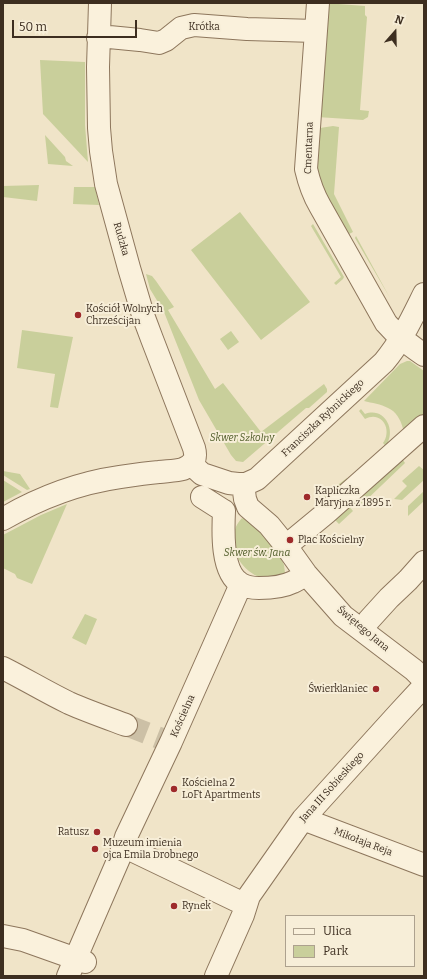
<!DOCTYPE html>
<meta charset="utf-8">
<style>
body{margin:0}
#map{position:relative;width:427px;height:979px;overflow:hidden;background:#f0e4c8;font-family:Bitter,serif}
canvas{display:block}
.frame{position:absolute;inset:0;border:4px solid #3d2e20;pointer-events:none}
.legend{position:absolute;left:285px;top:915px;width:130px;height:52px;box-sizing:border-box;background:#f7eed8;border:1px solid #ada18e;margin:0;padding:5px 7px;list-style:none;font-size:12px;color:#3d2e20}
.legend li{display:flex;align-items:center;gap:8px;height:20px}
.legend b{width:20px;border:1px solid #ada18e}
.north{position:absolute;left:375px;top:12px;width:40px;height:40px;-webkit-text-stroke:3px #f7eed8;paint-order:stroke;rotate:20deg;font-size:11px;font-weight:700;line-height:16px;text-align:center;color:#3d2e20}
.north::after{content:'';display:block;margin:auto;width:14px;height:18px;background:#3d2e20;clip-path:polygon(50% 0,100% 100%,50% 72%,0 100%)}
.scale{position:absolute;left:12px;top:20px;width:125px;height:18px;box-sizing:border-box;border:2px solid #3d2e20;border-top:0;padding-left:5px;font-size:12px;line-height:14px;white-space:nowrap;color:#3d2e20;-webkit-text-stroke:3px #f7eed8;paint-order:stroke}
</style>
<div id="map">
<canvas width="427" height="979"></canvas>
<div class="frame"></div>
<ul class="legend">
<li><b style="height:5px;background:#faf1dc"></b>Ulica</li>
<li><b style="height:11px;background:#c9cf9b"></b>Park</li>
</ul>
<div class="north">N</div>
<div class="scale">50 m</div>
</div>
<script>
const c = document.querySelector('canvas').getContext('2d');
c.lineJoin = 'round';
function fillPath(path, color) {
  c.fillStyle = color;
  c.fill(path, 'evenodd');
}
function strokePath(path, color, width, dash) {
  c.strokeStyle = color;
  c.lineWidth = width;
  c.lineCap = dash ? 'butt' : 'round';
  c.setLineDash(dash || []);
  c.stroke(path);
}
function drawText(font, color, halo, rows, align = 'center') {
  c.font = font + ' Bitter,serif';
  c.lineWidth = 4;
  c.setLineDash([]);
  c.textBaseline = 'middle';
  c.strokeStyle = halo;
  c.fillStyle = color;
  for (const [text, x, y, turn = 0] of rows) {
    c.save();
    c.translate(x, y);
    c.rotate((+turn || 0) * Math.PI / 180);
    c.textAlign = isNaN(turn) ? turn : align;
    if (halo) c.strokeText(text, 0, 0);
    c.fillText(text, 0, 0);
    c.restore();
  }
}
fillPath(new Path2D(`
 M325,3l40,3v9l2,2 -7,93 9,1 -1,6 -5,3 -46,-3z
 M40,60l45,2v63l3,37 -45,-48z
 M333,126l6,1 -5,67 19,38 -6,3 -30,-54 -1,-48 4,-5z
 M45,135l20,22 1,4 7,5 -25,-2z
 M39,185l-2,16 -34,-4v-11z
 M74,187h21l4,18 -26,-1z
 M240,212l70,90 -49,38 -70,-90z
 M313,224l31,53 -1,2 -7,6 -2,-2 7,-6 -30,-51z
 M356,236l34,62 -35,-60z
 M146,274l6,2 4,5 18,26 -6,3 47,79 8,-6 38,49 63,-48 3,5v3l-18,16h-3l-63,54 -7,-1 -5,-6 -32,-55 -35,-88 -14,-23z
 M22,330l51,7 -15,71 -8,-1 5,-33 -38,-6z
 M231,331l8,11 -11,8 -8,-11z
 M407,361h3l14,10v68l-16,14c-3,-14 -4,-38 -20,-45 -7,-4 -16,-5 -24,-7l36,-37z
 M361,409l4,5c18,-7 30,13 23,28l6,7 -5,1 -6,-7c10,-14 -2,-33 -18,-24l-6,-8z
 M399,458l4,2 2,3 -1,1 -45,43h-5l-6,-8z
 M419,466l5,4v10l-22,20 -8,-1 13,-13 -5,-5z
 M3,471l17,3 10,15 -3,1 -24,-15z
 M347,478l5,6 -30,24 -6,-7z
 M3,480l19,12 -19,10z
 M424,491v10l-16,15v-10z
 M345,502l8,9 -14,13 -9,-9z
 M67,504l-35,80 -15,-6 -2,-4 -12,-6v-33l38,-20z
 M242,518l14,8 24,29 4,10 1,8c-7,3 -17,6 -25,4 -9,-2 -21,-14 -24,-23 -1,-3 -1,-7 -1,-10 -2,-11 -1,-17 7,-26z
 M85,614l12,5 -11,26 -14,-7z`), '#c9cf9b');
strokePath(new Path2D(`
 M126,725l36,14`), '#ccc0a6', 22, [22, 11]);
const minor = new Path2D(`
 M318,3l-12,166c3,13 7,25 14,37l66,117c11,13 24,22 38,32
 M98,38l11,-1 31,3 19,3 7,-3 15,-12 13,-3 53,4 68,2
 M191,464l11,10 27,9 9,1h8l11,-5 127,-117c17,-20 28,-44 40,-68
 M243,484l2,15 3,8 21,18 17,21 20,28 37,42 71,54 10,10
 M202,497l22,14
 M224,511c-1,20 -3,62 17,73 5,3 13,4 18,4 11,0 24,-1 34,-6 5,-2 9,-5 13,-8
 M3,519c36,-21 75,-36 117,-42 13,-2 26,-4 39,-5 8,-1 17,-1 24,-3 11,-5 14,-10 11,-21l-42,-109 -9,-24 -14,-47 -23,-84 -5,-33 -2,-23 -1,-61 2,-64
 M286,546l40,-33 98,-87
 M362,630l7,-10 20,-22 19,-18 16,-18
 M3,668c22,11 43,24 66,35 18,8 38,15 57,22
 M303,819l121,46
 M123,846l123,59
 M3,936l20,4 62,22
 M68,976l52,-120 6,-19 45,-95 44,-99 26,-59
 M216,976l27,-61 6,-19 54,-77 96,-106 25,-27`);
strokePath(minor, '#8d765c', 24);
strokePath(minor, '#faf1dc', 22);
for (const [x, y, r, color] of [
 [78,315,4,"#9e2a2b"],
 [307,497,4,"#9e2a2b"],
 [290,540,4,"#9e2a2b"],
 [376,689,4,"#9e2a2b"],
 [174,789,4,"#9e2a2b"],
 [97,832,4,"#9e2a2b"],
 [95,849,4,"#9e2a2b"],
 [174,906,4,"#9e2a2b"]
]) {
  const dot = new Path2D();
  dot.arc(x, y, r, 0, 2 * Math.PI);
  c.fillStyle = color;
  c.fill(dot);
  strokePath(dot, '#f7eed8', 1.5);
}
drawText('10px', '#3d2e20', '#f7eed8', [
 ["Krótka",204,27],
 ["Cmentarna",309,148,-88],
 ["Rudzka",121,239,74],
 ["Franciszka Rybnickiego",323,418,-43],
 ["Świętego Jana",363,629,40],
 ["Kościelna",183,716,-66],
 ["Jana III Sobieskiego",332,787,-48],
 ["Mikołaja Reja",363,842,21]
]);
drawText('10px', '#3d2e20', '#f7eed8', [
 ["Kościół Wolnych",86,309],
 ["Chrześcijan",86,321],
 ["Kapliczka",315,491],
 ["Maryjna z 1895 r.",315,503],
 ["Plac Kościelny",298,540],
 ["Świerklaniec",368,689,"right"],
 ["Kościelna 2",182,783],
 ["LoFt Apartments",182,795],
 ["Ratusz",89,832,"right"],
 ["Muzeum imienia",103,843],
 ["ojca Emila Drobnego",103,855],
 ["Rynek",182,906]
], 'left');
drawText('italic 10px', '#4d5a26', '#f7eed8', [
 ["Skwer Szkolny",242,438],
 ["Skwer św. Jana",257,553]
]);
</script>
